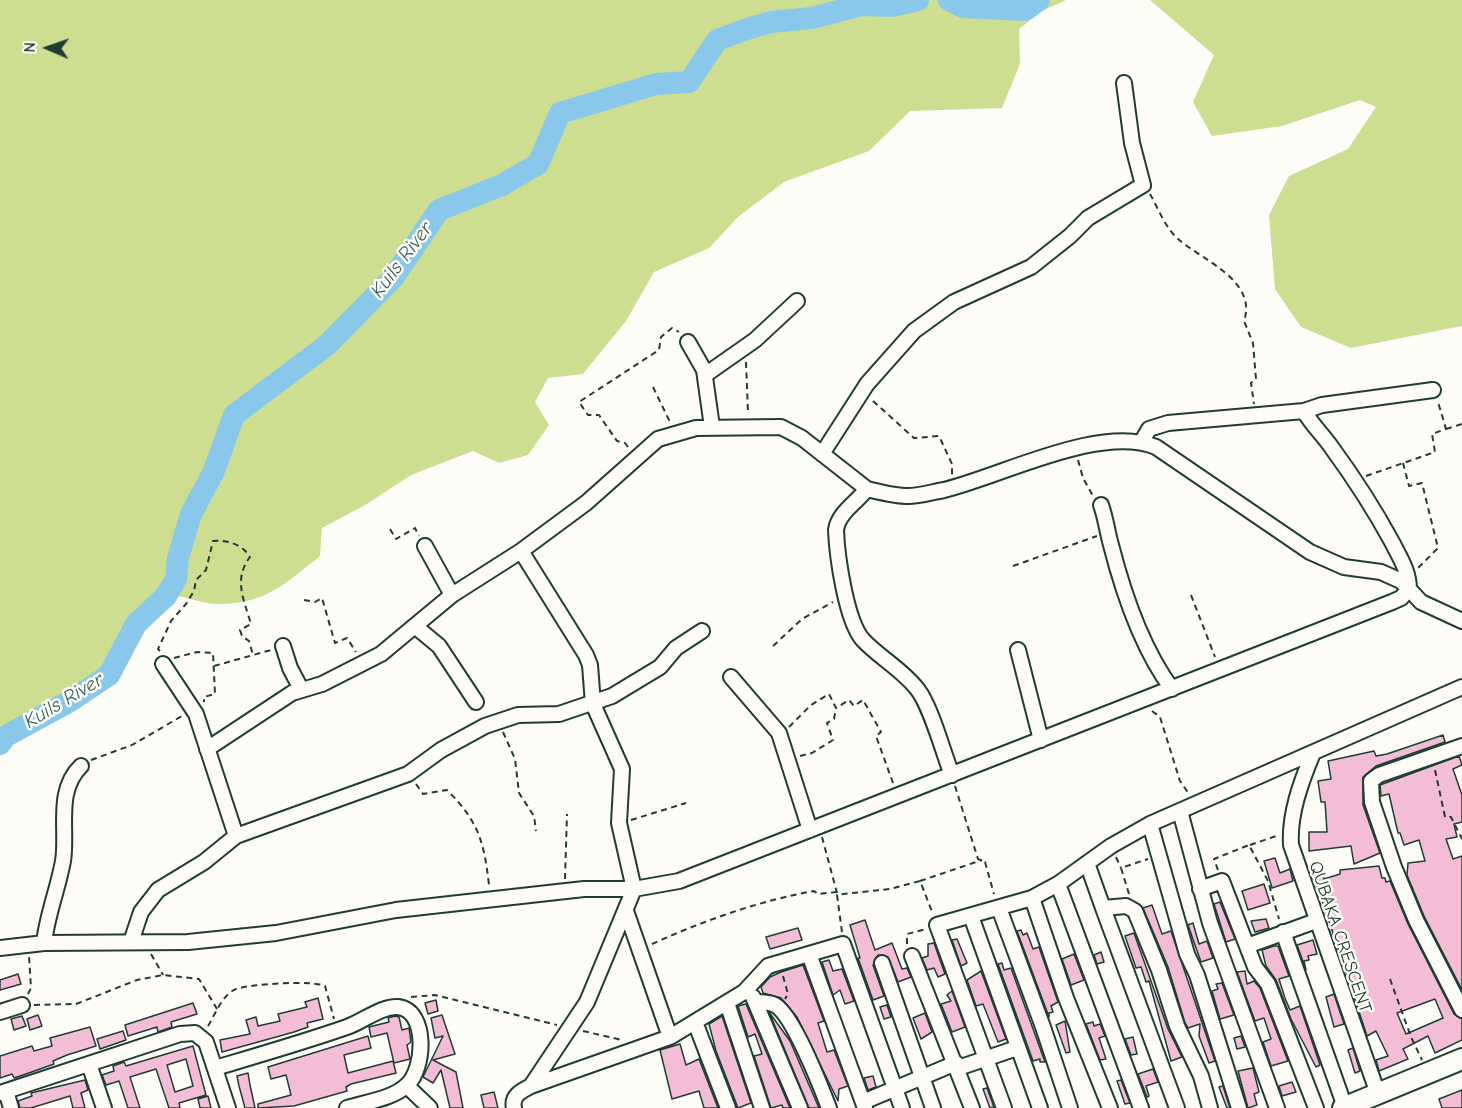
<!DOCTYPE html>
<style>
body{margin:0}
#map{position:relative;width:1462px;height:1108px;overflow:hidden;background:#fdfcf7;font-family:"Comic Neue",sans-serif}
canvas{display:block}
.north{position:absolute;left:18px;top:18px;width:60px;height:60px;-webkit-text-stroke:4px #fdfcf7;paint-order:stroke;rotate:272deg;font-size:16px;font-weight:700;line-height:24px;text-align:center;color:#1f3d34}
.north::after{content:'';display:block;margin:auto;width:21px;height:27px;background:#1f3d34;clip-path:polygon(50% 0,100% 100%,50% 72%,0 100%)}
</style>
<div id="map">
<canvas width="1462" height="1108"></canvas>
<div class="north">N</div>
</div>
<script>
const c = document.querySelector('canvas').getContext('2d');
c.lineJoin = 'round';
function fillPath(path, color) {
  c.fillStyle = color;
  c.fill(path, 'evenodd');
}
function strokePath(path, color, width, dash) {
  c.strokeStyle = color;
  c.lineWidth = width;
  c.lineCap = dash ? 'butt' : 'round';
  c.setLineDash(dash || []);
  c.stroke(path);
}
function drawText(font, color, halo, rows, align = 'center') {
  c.font = font + ' "Comic Neue",sans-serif';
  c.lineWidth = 5;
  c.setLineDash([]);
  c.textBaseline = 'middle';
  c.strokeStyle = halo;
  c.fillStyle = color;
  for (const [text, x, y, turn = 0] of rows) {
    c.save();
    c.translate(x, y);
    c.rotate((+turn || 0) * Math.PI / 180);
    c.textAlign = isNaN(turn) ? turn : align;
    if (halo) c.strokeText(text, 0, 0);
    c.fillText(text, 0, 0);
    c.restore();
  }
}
fillPath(new Path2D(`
 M0,0h1066l-24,11 -23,18 1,35 -18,44 -92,3 -41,40 -85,31 -46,35 -29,31 -55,24 -28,49 -43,53 -35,4 -13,24 14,23 -21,30 -29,8 -26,-12 -62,24 -44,29 -45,24 -2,28c-35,28 -55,48 -102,48 -14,0 -28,-6 -41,-8 -34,30 -47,42 -60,87l-55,33 -41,20 -21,17z
 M1150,0h312v326l-111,22 -50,-21 -26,-38 -6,-74 20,-39 59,-27 28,-42 -16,-7 -78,26 -70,10 -19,-34 21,-47z`), '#cdde91');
strokePath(new Path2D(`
 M949,0l14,7 62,3 14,-10
 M0,744l6,-8 66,-36 37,-25 27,-51 30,-28 10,-17 2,-21 13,-44 23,-43 20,-56 93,-70 66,-67 46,-68 63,-25 36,-21 22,-51 96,-29 33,-2 28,-42 33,-12 21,-6 41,-4 49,-13 31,1 26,-6`), '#89c8ea', 22);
const building = new Path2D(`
 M1443,735l2,7 -69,24 -13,11v28l17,48 -26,11 -3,-18 -42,5v-19h18l-2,-30h-4l-3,-21 13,-2 -3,-18 46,-10 2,5 11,-2z
 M1459,756l3,9 -9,4 9,26v27l-8,2 3,13 -11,2 7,20 9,-3v134l-38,-74 -17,-41 1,-12 17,-2 -6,-21 -15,5 -4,-12h-2l-9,-39 -8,2 -1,-11z
 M1275,858l5,15 10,-4 3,12 -21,7 -8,-27z
 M1379,866l3,12h3l1,4 4,-1 18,43 46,90 8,5v21l-27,13 -7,-17 -25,13 5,10 -29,12 -3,-11 12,-4 -12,-25 -9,5 -49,-148 -6,-9 11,-3 1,3 16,-5v-4zM1435,999l8,19 -37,16 -9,-21z
 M1264,884l6,19 -22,7 -6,-19z
 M1220,902l15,37 -9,3 -12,-38z
 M1152,905l10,29 9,-3 44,130 -6,2 -10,-27 1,-12 -12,4 -3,-5 -17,-56 -25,-59z
 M1266,919l3,9 -14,4 -4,-11z
 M865,920l10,30 17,-7 10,26 5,-1 4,9 -13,5 -10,-25 -10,-2 -5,10 11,31 -11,4 -15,-42h2l-10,-33z
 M1193,923l6,21 8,-3 6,17 -12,4 -13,-37z
 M798,928l4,12 -32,9 -4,-12z
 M1021,930l2,5 4,-2 6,16 6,-2 19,55 -7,4 2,6 -4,1v4l-32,-86z
 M1134,933l34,96 14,28 -11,4 -22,-80 -3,1 -5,-15 -5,1 -11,-32z
 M957,939l10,24 -6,3 -9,-26z
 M1313,940l4,14 -9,2 1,4 -5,1 2,9 -9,-25z
 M934,943l11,31 -7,3 -4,-9 -7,2 -5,-12 6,-2v-12z
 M1274,946h4l11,30 -10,3 6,19 5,12 10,-4 20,59 -4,2 -25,-48 -15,-39 -10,-14 -4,-16z
 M1101,952l3,10 -7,2 -3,-9z
 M1074,954l10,26 -13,5 -9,-26z
 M829,960l4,11 9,-2 12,32 -9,3 -5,-14 -7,5 -11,-33z
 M1002,963l2,7 7,-2 34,94h-5v-3l-7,2 -35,-97z
 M803,965l21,56 -6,2 9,29 7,-2 14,36 -9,3 -1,12 -41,-84 -16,-19 -18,-5 -2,-6 9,-10 11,-5z
 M981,971l25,68 -8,3 -15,-38 -7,2 -9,-26z
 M1245,971l2,13 7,-3 6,7 28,73 -17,5 -8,-24 8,-3 -7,-21 -9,3 -18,-49z
 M18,974l3,10 -21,6v-10z
 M1222,983l12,32 -14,4 -8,-28 6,-2 -2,-5z
 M952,991l13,36 -13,5 -11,-28 10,-3 -4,-6z
 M1334,994l10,30 -10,3 -8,-30z
 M318,998l5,21 -16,4 1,4 -14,5 -72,20 -2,-12 30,-6 -4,-14 10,-3 2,9 22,-5 -2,-7 29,-7 -2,-5z
 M436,1000l2,11 -10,3 -3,-11z
 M193,1003l4,11 -26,8 1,5 -14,5 -1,-5 -29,9 -3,-11z
 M746,1004l44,104h-7l-1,-3 -11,3 -17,-52 8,-2 -7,-20 -7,3 -10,-31z
 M887,1005l4,12 -7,2 -4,-12z
 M769,1012l21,29 29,67h-10z
 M925,1013l7,19 -11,7 -8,-21z
 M38,1015l4,11 -12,4 -3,-11z
 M442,1015l13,39 -22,6 23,12 7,36h-13l-9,-38 -8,13 -10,-6 20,-41 -8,2 -4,-20z
 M22,1016l4,10 -12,4 -3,-11z
 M395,1016l4,1 3,13 7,-2 2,14 -4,3 3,14 -16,4 -7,-30 -16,4 -2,-10 20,-5 -1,-4z
 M722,1016l29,87 -13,5 -22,-57 -7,-27z
 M1065,1021l5,31 -4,1 -10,-28z
 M1093,1022l1,4 6,-2 5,12 -6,2 7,21 -6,1 -14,-36z
 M90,1027l6,19 -29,9 -14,6 1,3 -28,10 -12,4 -2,-4 -12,4v-22l32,-10 2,5 18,-5 -2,-8z
 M123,1031l3,9 -26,9 -3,-10z
 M368,1036l3,12 -27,7 4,18 45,-12 3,12 -45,11 -5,3 1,4 -53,15 -36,2v-4l33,-9 -5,-20 -15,4 -3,-12z
 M1241,1036l4,11 -8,2 -3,-11z
 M1133,1037l4,17 -6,1 -6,-16z
 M680,1044l6,21 13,-6 19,49h-14l-5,-17 -27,8 -12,-49z
 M193,1046l13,49 -27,8 1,5h-11l-13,-39 -26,8 10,31h-12l-9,-27 -13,4 -4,-10 12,-4 -1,-5 11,-4 2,4zM186,1059l7,27 -18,6 -8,-27z
 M1353,1048l7,23 -5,2 -7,-23z
 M1253,1068l6,24 -5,2 3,11 -9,3 -10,-37z
 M1153,1069l5,13 -12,4 3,10 -2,1 -9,-23z
 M248,1073l2,12 5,23h-10l-6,-22 -2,-10z
 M873,1076l3,11 -8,3 -4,-12z
 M85,1080l3,10 -7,3 4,15h-12l-3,-12 -39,12h-11l-2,-7 14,-5 -1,-3z
 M1121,1080l9,23 -5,1 -8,-23z
 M1292,1082l4,10 -14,4 -3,-10z
 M1223,1086l7,22h-3l-8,-21z
 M987,1088l7,19 -4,1 -7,-19z
 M1462,1090v18h-20l-3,-9z
 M494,1092l4,16h-14l-3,-13z
 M208,1096l3,12h-11l-2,-9z`);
fillPath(building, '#f3bdd7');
strokePath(building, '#1f3d34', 1.5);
const minor = new Path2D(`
 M688,342l16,28 8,57
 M705,375l50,-35 42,-39
 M1304,411l18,-6 111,-15
 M1142,441l7,-12 19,-6 136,-12c8,14 19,24 28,37 22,30 42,61 60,94 8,16 17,29 17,47
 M822,454l45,-70 47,-53 40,-29 77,-35 39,-31 18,-18 55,-33 -11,-42 -8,-60
 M1101,505c5,14 6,26 10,40 12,47 32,105 61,144
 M425,546l27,49
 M521,551l65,104 4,10 3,39 29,65 -3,54 15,66 -47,113 -56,84
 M416,627l23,19 37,56
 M283,646l7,22 11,21
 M1018,650l23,90
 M163,664l33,50 40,122
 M731,677l48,56 31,97
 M1462,746l-83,29 -8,6 1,21 22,65 22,53 46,90
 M207,749l85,-56 30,-9 59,-30 71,-59 69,-44 65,-48 72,-64 38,-11 85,-1 21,11 65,51
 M1313,753c-12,29 -24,61 -22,92l87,249
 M952,775c-9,-23 -21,-68 -34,-85 -15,-20 -38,-32 -55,-50 -17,-19 -26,-84 -27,-110 2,-17 21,-28 31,-41 13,3 28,7 41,7 12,0 24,-4 36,-6 58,-14 156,-66 212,-43l154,105 34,15 37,5 20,9 8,8
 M1180,811l30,112 67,185
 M1150,824l37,130 10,21 42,133
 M1087,863l16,45
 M1058,884l83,224
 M1200,889l22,-8 33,86 13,17 48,124
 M1032,898l34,100 44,110
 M999,908l44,119 27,81
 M626,911l44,126
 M971,916l69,192
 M1283,932l62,175
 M131,942l10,-30 17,-22 46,-28 32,-26 172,-62 33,-24 44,-24 33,-11 41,-1 53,-18 48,-29 16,-19 26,-17
 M44,943c3,-28 14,-54 19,-82 5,-31 -8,-70 18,-95
 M1247,946l69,-25
 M0,948l44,-5 144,-1 88,-9 120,-23 188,-21h50l45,-8 713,-279 9,-4 8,-9 12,13 41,19
 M809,954l56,154
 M912,956l60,152
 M882,963l51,145
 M753,997l47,111
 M756,1002c6,0 13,0 19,3 18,10 46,82 54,103
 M727,1003l35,105
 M0,1012l22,-7
 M695,1022l33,86
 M89,1064l15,44
 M215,1068c44,-13 89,-26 132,-41 15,-5 34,-21 51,-20 30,3 27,62 9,78 -14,14 -42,17 -60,23
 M958,1068l59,-20
 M407,1086l23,22
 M6,1091l5,17
 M0,1093l180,-59 15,-1 11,9 22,66
 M863,1102l93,-39
 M514,1108c-3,-12 7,-17 17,-22l139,-49 74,-45 24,-26 75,-22 59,164
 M1004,1108l-67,-183 95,-27 26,-14 53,-38 39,-22 312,-137
 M1177,1108l-74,-200 23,-2 9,5 24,59 18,56 24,50 9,32`);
const secondary = new Path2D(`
 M1343,1108l119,-49`);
strokePath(minor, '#1f3d34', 18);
strokePath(secondary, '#1f3d34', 24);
strokePath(new Path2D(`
 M1150,194c8,14 15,33 27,44 24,22 81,42 67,83l9,22 3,36 -5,4 3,21
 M746,362l2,51
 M653,387l17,35
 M873,401l41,37 25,-2 13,28v12
 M1446,429l16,-5
 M628,447l-3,-4 -8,-2 -18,-26h-11l-9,-13 80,-52 2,-13 11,-9 7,4
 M1078,460l5,18 10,18
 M1403,463l6,23 13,-3 16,65 -20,20
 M1366,476l69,-24 -3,-18 14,-5 -8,-27
 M390,529l6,10 19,-11 4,8
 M1013,566l84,-30
 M1191,595l24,62
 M304,600l11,2 7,-4 13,45 12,-5 9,14
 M773,646l29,-27 31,-17
 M160,651l-2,-2 13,-28 15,-17 8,-13 2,-11 10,-10 7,-29c15,-1 29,3 37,16 -17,22 -6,43 1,67l-11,6 2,6 7,5 4,14
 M174,658l23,-6 16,1 2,41 -11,3v5
 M214,666l57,-16
 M1152,711l8,6 20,64 9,13
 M789,727l22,-22 18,-11 7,14 13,-8 5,6 9,-6 18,32 -5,4 17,47
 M503,732l12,27 4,34 15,23 2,15
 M800,756l12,-3 21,-13 -6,-17 7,-4 2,-11
 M91,760l41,-15 50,-29
 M1435,770l10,47h6l11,22
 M416,784l7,10 24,-4c32,32 37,52 42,95
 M955,786l23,73 7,3 9,32
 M631,820l55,-17
 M822,837l15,56
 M1250,845l29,-10
 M1116,857l5,11
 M1218,870l-4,-11 35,-14 19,36 11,38
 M565,879l2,-65
 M920,881l62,-21
 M1129,894l-8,-26 27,-9
 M842,932l-5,-37 6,-1 47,-5 30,-8 13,33
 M652,944c51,-23 106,-43 162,-53l4,3 19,-2
 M907,944v-10l19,-5
 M151,954l12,21
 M783,976l5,18 -3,5
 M1390,979l21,58 11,23
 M28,994l3,-6 -2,-32
 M411,997l24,-2 122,30
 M34,1005l42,-1 61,-24 26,-5 36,4 18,30
 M208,1026c8,-13 14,-31 28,-37 14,-5 77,-9 89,-3l9,33
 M583,1031l39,9`), '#1f3d34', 2, [6, 4.5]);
strokePath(minor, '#fdfcf7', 14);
strokePath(secondary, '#fdfcf7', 20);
drawText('18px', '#1f3d34', '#fdfcf7', [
 ["QUBAKA CRESCENT",1340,937,71]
]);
drawText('italic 20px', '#3a6062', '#fdfcf7', [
 ["Kuils River",402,260,-53],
 ["Kuils River",64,701,-31]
]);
</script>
